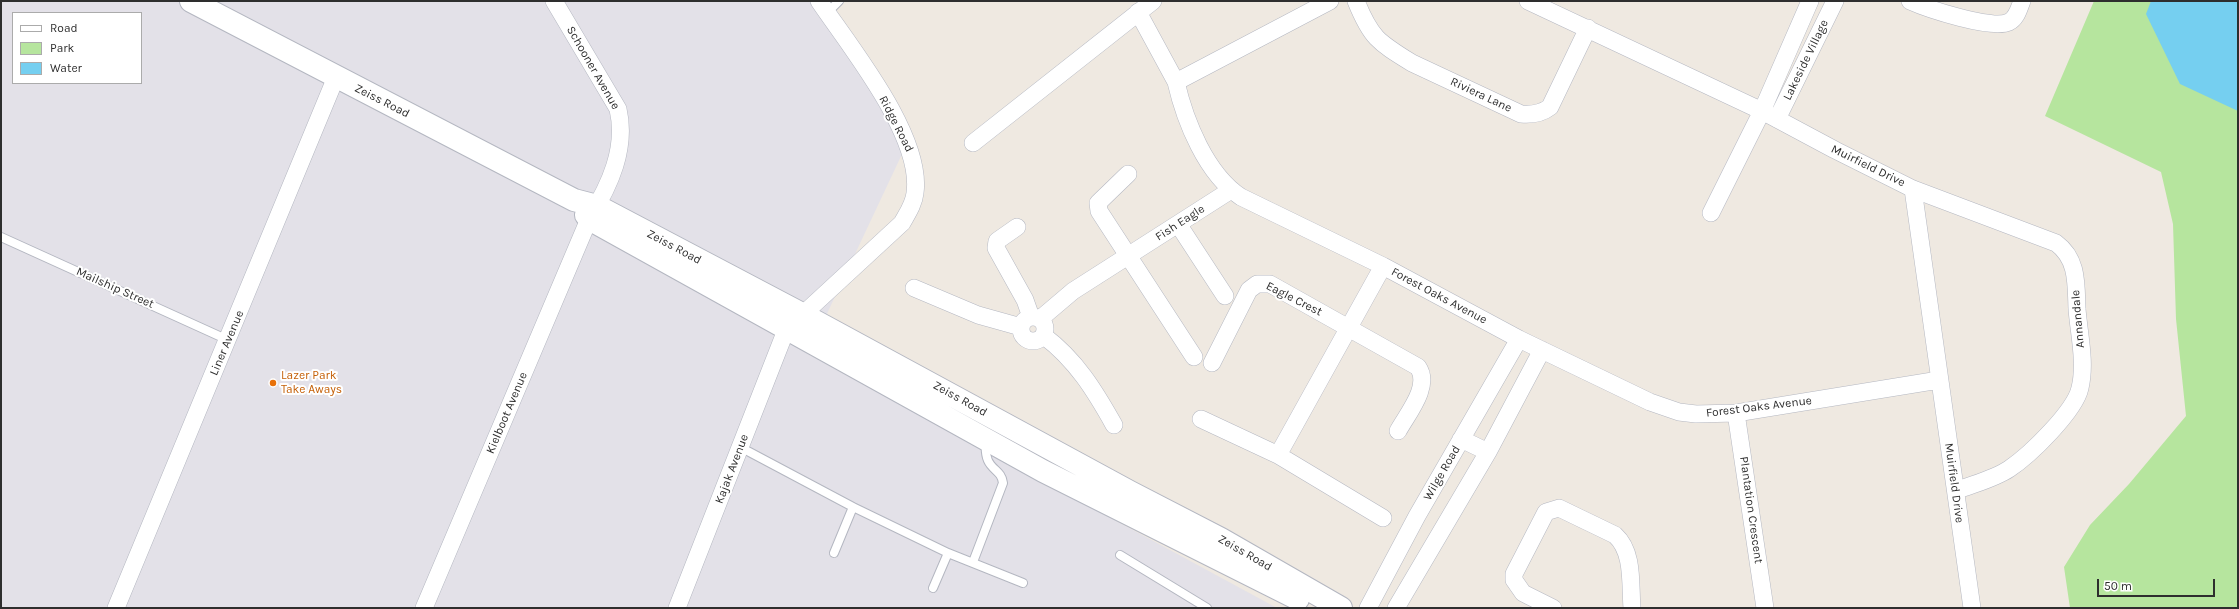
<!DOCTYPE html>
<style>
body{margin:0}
#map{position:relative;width:2239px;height:609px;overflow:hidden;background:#efe9e1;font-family:Karla,sans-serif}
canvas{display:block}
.frame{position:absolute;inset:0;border:2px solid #2e2e2e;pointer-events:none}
.legend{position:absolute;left:12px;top:12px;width:130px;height:72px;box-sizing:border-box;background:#fff;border:1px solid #ababab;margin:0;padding:5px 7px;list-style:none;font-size:12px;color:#2e2e2e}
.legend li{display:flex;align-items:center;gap:8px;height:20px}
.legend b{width:20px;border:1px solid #ababab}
.scale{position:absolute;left:2097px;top:579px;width:118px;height:18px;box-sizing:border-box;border:2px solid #2e2e2e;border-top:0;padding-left:5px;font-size:12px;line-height:14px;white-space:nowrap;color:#2e2e2e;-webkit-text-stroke:3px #fff;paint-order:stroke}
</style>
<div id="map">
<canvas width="2239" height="609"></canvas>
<div class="frame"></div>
<ul class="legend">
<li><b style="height:5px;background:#fff"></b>Road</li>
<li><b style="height:11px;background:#b6e59e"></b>Park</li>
<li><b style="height:11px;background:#75cff0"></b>Water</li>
</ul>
<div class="scale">50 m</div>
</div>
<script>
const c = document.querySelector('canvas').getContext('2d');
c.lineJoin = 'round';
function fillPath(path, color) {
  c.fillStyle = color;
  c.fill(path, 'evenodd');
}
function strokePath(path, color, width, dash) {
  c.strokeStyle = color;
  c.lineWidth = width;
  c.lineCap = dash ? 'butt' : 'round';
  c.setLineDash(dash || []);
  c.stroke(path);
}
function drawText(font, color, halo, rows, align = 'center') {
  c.font = font + ' Karla,sans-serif';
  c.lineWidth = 4;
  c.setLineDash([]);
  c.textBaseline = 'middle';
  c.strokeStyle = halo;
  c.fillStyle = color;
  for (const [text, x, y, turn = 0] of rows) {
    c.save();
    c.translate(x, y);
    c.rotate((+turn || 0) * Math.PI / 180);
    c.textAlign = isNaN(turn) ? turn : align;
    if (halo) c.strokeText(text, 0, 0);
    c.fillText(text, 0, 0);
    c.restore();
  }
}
fillPath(new Path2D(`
 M1,1h825l85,134 -103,219 469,254h-1276zM13,13h128v70h-128z`), '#e3e1e8');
fillPath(new Path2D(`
 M2094,1h144v607h-168l-6,-41 26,-42 39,-41 57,-68 -10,-97 -3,-95 -12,-52 -116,-56z`), '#b6e59e');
fillPath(new Path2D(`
 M2151,1h87v110l-58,-27 -34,-70z`), '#75cff0');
const lane = new Path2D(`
 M827,13l12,-12
 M1,237l227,103
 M740,447l113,60 95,46 75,30
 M834,553l19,-46
 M1120,555l87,53
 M973,562l30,-79c-2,-17 -20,-11 -17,-42
 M933,588l15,-35`);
const street = new Path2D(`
 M1330,1l-154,81c9,39 30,92 65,115l142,69 136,73 131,63 29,10 17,2 40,-1 203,-33
 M1356,1c15,37 22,41 56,62l109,51c11,1 20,0 29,-7l38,-79
 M1528,1l234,110 73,39 78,39 143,54c22,16 20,41 21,66 2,25 9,54 3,79 -5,23 -50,67 -71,81 -15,10 -36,15 -53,22
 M1910,1c18,8 82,29 99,21 8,-4 10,-14 13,-21
 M1138,12l38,70
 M1777,119l58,-118
 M973,143l180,-142
 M1128,174l-30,29 1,8 95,146
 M1913,189l59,419
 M1711,213l51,-102 48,-110
 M1178,224l47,72
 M1017,227l-20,14 -1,7 29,52 6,17
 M914,288l64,27 43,12
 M1021 329a12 12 0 1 1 24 0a12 12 0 1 1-24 0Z
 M1040,319l33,-28 158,-101
 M1044,336c32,24 51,55 70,89
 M1212,363l37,-73 8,-6h13l148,83c13,19 -10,46 -20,64
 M1736,413l29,195
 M1201,419l77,36 105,63
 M1461,439l27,13
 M1278,455l105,-189
 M116,608l220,-531
 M424,608l165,-389c21,-34 38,-71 29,-110l-64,-108
 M677,608l109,-278 116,-107c5,-9 12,-19 13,-30 8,-57 -65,-146 -96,-192
 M1368,608l49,-92 102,-177
 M1396,608l92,-156 54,-102
 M1553,608l-30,-15 -9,-13v-6l32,-62 13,-4 56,27c19,17 15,49 17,73`);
const secondary = new Path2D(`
 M191,1l383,199 23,6 205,108 328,178 91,47 120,69
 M586,215l3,4 454,252 255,128`);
strokePath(lane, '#b4b7c1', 10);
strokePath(street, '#b4b7c1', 18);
strokePath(secondary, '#b4b7c1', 24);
strokePath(lane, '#fff', 8);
strokePath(street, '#fff', 17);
strokePath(secondary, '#fff', 22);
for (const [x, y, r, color] of [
 [273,383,4,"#e8710a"]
]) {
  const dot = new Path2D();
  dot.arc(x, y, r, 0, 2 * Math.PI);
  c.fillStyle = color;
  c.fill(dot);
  strokePath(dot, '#fff', 1.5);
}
drawText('12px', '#2e2e2e', '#fff', [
 ["Lakeside Village",1806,60,-64],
 ["Schooner Avenue",593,68,60],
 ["Riviera Lane",1481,95,25],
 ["Zeiss Road",382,101,27],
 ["Ridge Road",896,124,63],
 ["Muirfield Drive",1868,166,26],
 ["Fish Eagle",1180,223,-33],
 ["Zeiss Road",674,247,28],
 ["Mailship Street",115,288,24],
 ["Forest Oaks Avenue",1439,296,28],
 ["Eagle Crest",1294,299,27],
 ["Annandale",2078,319,-95],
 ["Liner Avenue",227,343,-67],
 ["Zeiss Road",960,399,29],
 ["Forest Oaks Avenue",1759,407,-7],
 ["Kielboot Avenue",507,413,-67],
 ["Kajak Avenue",732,469,-69],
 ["Wilge Road",1442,473,-60],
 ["Muirfield Drive",1954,483,82],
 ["Plantation Crescent",1751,510,82],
 ["Zeiss Road",1245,553,30]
]);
drawText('12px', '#c56008', '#fff', [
 ["Lazer Park",281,376],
 ["Take Aways",281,390]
], 'left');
</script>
